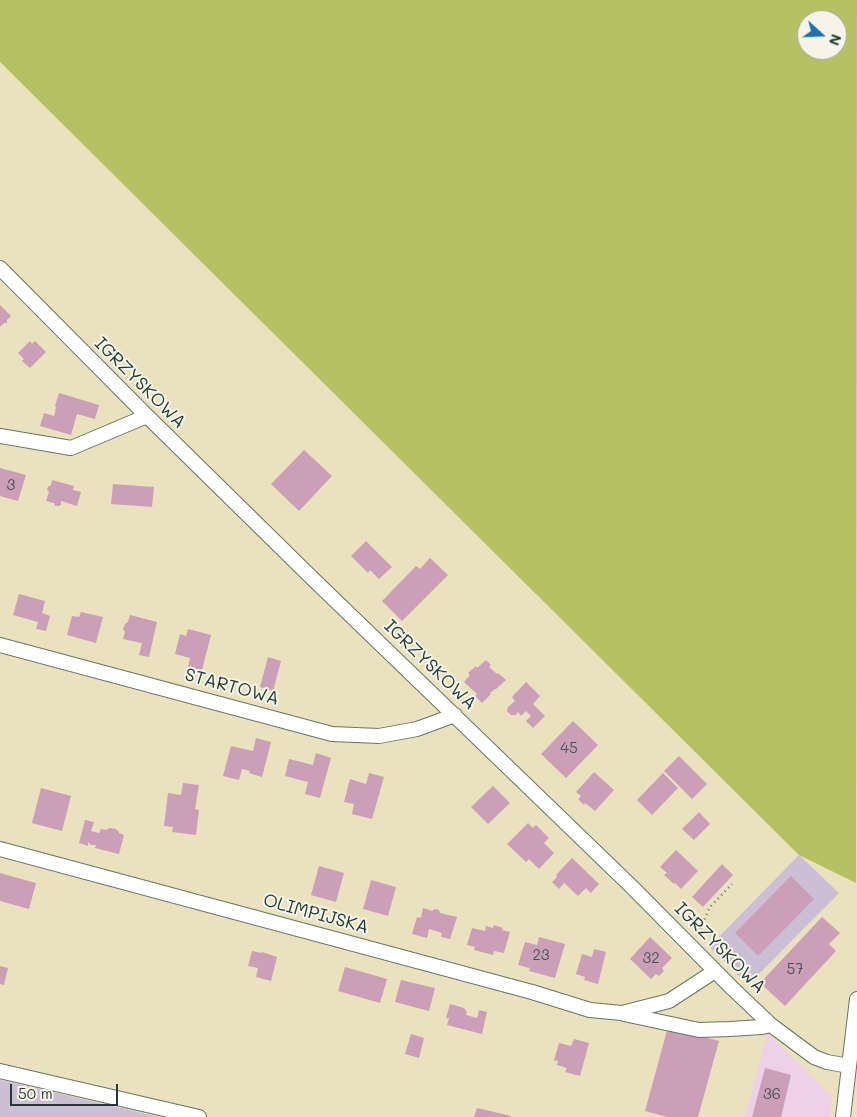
<!DOCTYPE html>
<style>
body{margin:0}
#map{position:relative;width:857px;height:1117px;overflow:hidden;background:#eae1bf;font-family:Mali,sans-serif}
canvas{display:block}
.north{position:absolute;left:797px;top:10px;width:50px;height:50px;box-sizing:border-box;background:#f7f3e8;border:1px solid #a1aaa0;border-radius:50%;rotate:110deg;font-size:14px;font-weight:700;line-height:20px;text-align:center;color:#1f3d34}
.north::after{content:'';display:block;margin:auto;width:18px;height:22px;background:#1f6fb2;clip-path:polygon(50% 0,100% 100%,50% 72%,0 100%)}
.scale{position:absolute;left:10px;top:1084px;width:108px;height:22px;box-sizing:border-box;border:2px solid #1f3d34;border-top:0;padding-left:6px;font-size:15px;line-height:18px;white-space:nowrap;color:#1f3d34;-webkit-text-stroke:4px #f7f3e8;paint-order:stroke}
</style>
<div id="map">
<canvas width="857" height="1117"></canvas>
<div class="north">N</div>
<div class="scale">50 m</div>
</div>
<script>
const c = document.querySelector('canvas').getContext('2d');
c.lineJoin = 'round';
function fillPath(path, color) {
  c.fillStyle = color;
  c.fill(path, 'evenodd');
}
function strokePath(path, color, width, dash) {
  c.strokeStyle = color;
  c.lineWidth = width;
  c.lineCap = dash ? 'butt' : 'round';
  c.setLineDash(dash || []);
  c.stroke(path);
}
function drawText(font, color, halo, rows, align = 'center') {
  c.font = font + ' Mali,sans-serif';
  c.lineWidth = 4;
  c.setLineDash([]);
  c.textBaseline = 'middle';
  c.strokeStyle = halo;
  c.fillStyle = color;
  for (const [text, x, y, turn = 0] of rows) {
    c.save();
    c.translate(x, y);
    c.rotate((+turn || 0) * Math.PI / 180);
    c.textAlign = isNaN(turn) ? turn : align;
    if (halo) c.strokeText(text, 0, 0);
    c.fillText(text, 0, 0);
    c.restore();
  }
}
fillPath(new Path2D(`
 M768,1033l64,64 -3,20h-84z`), '#eed0e8');
fillPath(new Path2D(`
 M799,855l40,38 -91,92 -39,-38z
 M0,1080l125,29 33,8h-158z`), '#ccbed4');
fillPath(new Path2D(`
 M0,0h857l-1,883 -57,-28 -799,-793zM807,20h30v30h-30z`), '#b5c163');
fillPath(new Path2D(`
 M0,305l11,11 -4,4v3h-3l-4,4z
 M30,341l2,3 3,-3 11,11 -16,16 -8,-7 2,-2 -6,-6z
 M59,393l40,12 -4,14 -18,-5 -6,21 -31,-9 4,-13 10,3 2,-9 -1,-1z
 M304,450l28,26 -33,35 -28,-27z
 M0,468l26,7 -8,26 -18,-5z
 M52,480l22,6 -1,4 8,2 -4,14 -16,-5v4l-3,1h-3l-1,-3 -8,-2 3,-9 -2,-2 1,-3 3,-2z
 M113,484l41,3 -2,20 -41,-3z
 M366,541l26,26 -13,12 -9,-9 -2,3 -17,-17z
 M430,558l18,17 -46,46 -20,-20 34,-35 4,3z
 M19,594l26,7 -3,12 8,3 -4,15 -10,-2 2,-7 -25,-7z
 M81,612l22,5 -7,26 -29,-8 5,-19 7,1z
 M130,615l27,7 -8,35 -10,-2 3,-12 -19,-4 2,-7 -2,-3 2,-5 3,-2z
 M188,629l23,6 -9,35 -14,-3 2,-9 -15,-4 5,-20 6,2z
 M268,657l13,4 -8,30 -13,-4z
 M486,660l5,5 -2,2 8,7 1,-1 8,7 -10,9h-1l-5,4 1,1 -9,9 -7,-7 2,-2 -13,-12 6,-7 -2,-2 8,-7 1,2z
 M526,682l14,14 -7,8 12,12 -12,12 -7,-7 5,-5 -5,-5 -5,5 -3,-4 -2,3h-5l-4,-4 1,-4 7,-6 -3,-4z
 M573,721l25,24 -32,33 -25,-24z
 M256,738l15,4 -9,35 -13,-4 1,-2 -8,-2 -3,11 -16,-4 8,-30 22,5z
 M316,753l15,5 -11,40 -15,-4 3,-12 -23,-6 4,-17 24,6z
 M679,756l28,28 -15,15 -28,-28z
 M594,772l20,18 -19,21 -10,-8 -1,2 -6,-6 3,-3 -5,-4z
 M369,773l15,4 -12,42 -20,-5 2,-10 -10,-2 6,-23 16,5z
 M663,773l15,15 -26,27 -15,-15z
 M183,783l16,2 -4,24 4,1 -3,25 -24,-3 1,-5 -9,-1 4,-33 13,2z
 M493,786l17,17 -22,21 -17,-17z
 M41,788l30,8 -9,35 -30,-8z
 M699,812l11,12 -16,16 -12,-11z
 M85,820l9,2 -3,9 8,2 2,-4 6,1v-1l4,-1 5,1 3,3v1l5,2 -5,19 -24,-6 1,-3h-5l-3,-3v4l-9,-3z
 M528,823l5,5 3,-3 13,13 -5,5 10,10 -15,16 -10,-10 -3,3 -19,-18z
 M676,850l22,21 -17,18 -6,-6 -1,1 -10,-9 3,-2 -7,-6z
 M572,858l27,26 -8,9 -5,-5 -8,8 -14,-13 -5,6 -7,-7 5,-5 -1,-2z
 M722,864l11,11 -30,32 -11,-10z
 M319,866l25,7 -8,29 -25,-7z
 M0,873l36,10 -7,26 -29,-8z
 M791,876l23,23 -56,57 -23,-23z
 M371,880l25,7 -8,29 -25,-7z
 M423,908l9,3 3,-2 4,1 1,3 17,4 -7,22 -9,-2 1,-4 -13,-4 -2,9 -15,-4 5,-17 4,1z
 M822,917l18,16 -11,11 7,7 -51,55 -25,-23z
 M494,925l9,3 -1,2 8,2 -6,21 -10,-2 -1,4 -19,-5 1,-3 -8,-2 5,-17 13,3 1,-5 7,2z
 M539,937l26,7 -10,34 -26,-7 1,-3 -12,-3 7,-23 12,3z
 M650,937l22,21 -10,10 2,3 -5,5 -3,-2 -5,5 -21,-20z
 M594,949l12,3 -8,32 -14,-4 1,-3 -9,-3 6,-20 10,3z
 M252,951l9,2 1,-1 15,5 -6,24 -15,-4 2,-9 -10,-2z
 M0,966l8,2 -4,17 -4,-1z
 M345,967l42,12 -7,24 -42,-12z
 M401,980l34,8 -6,23 -34,-9z
 M450,1004l14,4 3,4 -1,3 11,3 2,-8 8,2 -5,22 -35,-9 2,-7h-3z
 M668,1027l51,14 -21,76h-31l-22,-6z
 M411,1034l13,4 -5,20 -14,-4z
 M574,1039l15,4 -9,33 -15,-4 2,-4 -10,-3 1,-4 -4,-1 5,-17 12,3z
 M765,1068l26,7 -10,42h-29z
 M477,1108l34,8v1h-37z`), '#cb9fb8');
const minor = new Path2D(`
 M0,268l147,148 166,163 319,308 100,101 39,37 43,32 13,5 22,4
 M0,436l71,12 76,-32
 M0,645l332,89 47,2 38,-7 38,-14
 M0,849l532,143 58,18 32,3 47,-12 46,-30
 M624,1014l75,16 31,-1 32,-2 9,-2
 M0,1071l199,46
 M843,1117l14,-118`);
strokePath(minor, '#667665', 16);
strokePath(new Path2D(`
 M698,933l12,-26 22,-23`), '#667665', 2.5, [1, 4]);
strokePath(minor, '#fff', 14);
drawText('15px', '#4a5655', null, [
 ["3",11,485],
 ["45",569,748],
 ["23",541,955],
 ["32",651,958],
 ["57",795,969],
 ["36",772,1094]
]);
drawText('18px', '#1f3d34', '#f7f3e8', [
 ["IGRZYSKOWA",140,383,45],
 ["IGRZYSKOWA",430,665,44],
 ["STARTOWA",232,687,15],
 ["OLIMPIJSKA",316,914,15],
 ["IGRZYSKOWA",720,948,45]
]);
</script>
